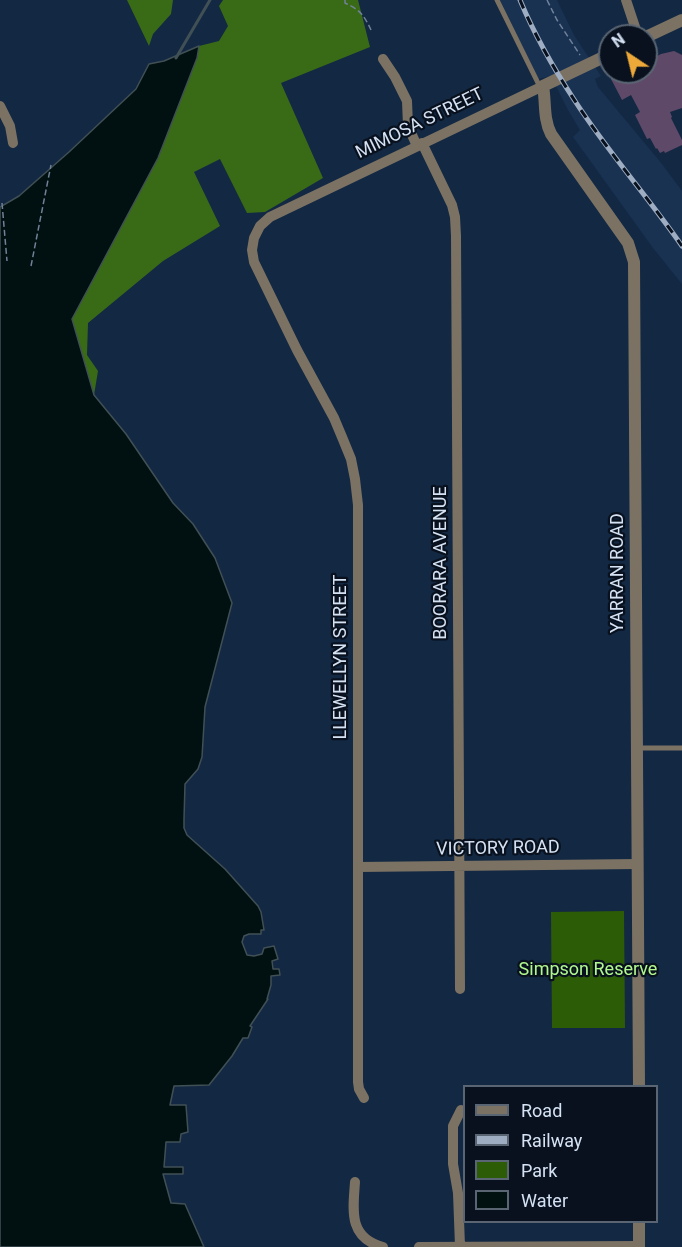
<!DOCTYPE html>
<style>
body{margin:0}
#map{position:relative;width:682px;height:1247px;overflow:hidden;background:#132843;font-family:Roboto,sans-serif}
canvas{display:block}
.legend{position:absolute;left:463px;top:1085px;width:195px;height:138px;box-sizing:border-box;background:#08111d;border:2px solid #5a6573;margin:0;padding:8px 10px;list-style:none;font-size:18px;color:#d5e2f4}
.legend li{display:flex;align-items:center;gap:12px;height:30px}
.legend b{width:30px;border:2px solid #5a6573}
.north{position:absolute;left:598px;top:24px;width:60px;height:60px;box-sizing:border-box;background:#08111d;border:2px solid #5a6573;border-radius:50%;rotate:325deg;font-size:16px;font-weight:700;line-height:24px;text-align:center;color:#d5e2f4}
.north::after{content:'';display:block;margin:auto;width:21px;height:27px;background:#eca93a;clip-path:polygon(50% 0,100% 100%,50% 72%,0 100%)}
</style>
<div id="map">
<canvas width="682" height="1247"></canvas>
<ul class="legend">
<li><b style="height:8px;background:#7c7263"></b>Road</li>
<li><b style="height:8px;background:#9eadc2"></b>Railway</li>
<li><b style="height:16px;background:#2d5c07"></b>Park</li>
<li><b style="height:16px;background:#011111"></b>Water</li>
</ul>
<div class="north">N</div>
</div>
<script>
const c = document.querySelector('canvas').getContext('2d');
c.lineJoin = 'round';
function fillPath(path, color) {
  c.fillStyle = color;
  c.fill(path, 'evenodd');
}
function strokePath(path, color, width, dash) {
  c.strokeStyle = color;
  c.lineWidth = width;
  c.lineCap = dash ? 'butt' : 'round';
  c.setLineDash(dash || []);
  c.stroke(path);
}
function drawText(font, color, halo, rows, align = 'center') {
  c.font = font + ' Roboto,sans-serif';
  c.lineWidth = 4.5;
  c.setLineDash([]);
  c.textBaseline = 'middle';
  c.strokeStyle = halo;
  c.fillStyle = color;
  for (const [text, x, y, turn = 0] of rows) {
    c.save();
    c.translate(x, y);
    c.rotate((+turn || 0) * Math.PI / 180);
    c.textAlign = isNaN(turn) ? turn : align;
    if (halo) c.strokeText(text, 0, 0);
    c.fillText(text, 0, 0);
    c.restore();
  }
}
fillPath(new Path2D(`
 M500,0h57l17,35 27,41 -6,3 3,8 64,77 20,27v93l-29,-36 -80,-111 7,-7 -12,-20 -17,-34 -13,3z`), '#193252');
fillPath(new Path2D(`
 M624,911l1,117h-73l-1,-116z`), '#2d5c07');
fillPath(new Path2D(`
 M127,0h46l-2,14 -18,20 -4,12z
 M223,0h135l12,47 -89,36 42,95 -58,34 -18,1 -27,-54 -26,13 26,54 -57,35 -75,62 -1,32 11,16 -4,24 -22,-76 86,-161 39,-100 2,-12 20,-5 9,-15 -9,-20z`), '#396b17');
const water = new Path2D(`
 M199,46l-2,12 -39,100 -86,161 22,76 32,39 47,69 20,21 22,34 17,45 -27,104 -3,50 -4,12 -13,15 -1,35v9l3,7 38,34 33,37 3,6 3,18h-3v4h-12l-5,2 -2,6 5,13 7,1 8,-2 2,-6 10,-2 4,13 -6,2 1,8h6l1,6 -9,1v9l-4,14h1l-18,27 2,1 -4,11h-5l-11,18 -23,29 -35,1 -4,19h16l2,27 -7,2 -1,8h-14l-2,25h19v7h-20l8,29 14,1 19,43h-204v-1040l19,-11 50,-44 67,-63 13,-25 15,-3z`);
fillPath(water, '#011111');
strokePath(water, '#415055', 1.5);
strokePath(new Path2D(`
 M176,58l34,-58`), '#415055', 3);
fillPath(new Path2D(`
 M674,51l8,4v53l-12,4 2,5 -1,1 11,22v5l-17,8 -1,-2 -4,2 -3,-5 -1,1 -6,-11 -3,1 -12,-24 5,-3 -9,-17 -9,5 -11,-21 14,-7h21v-10l15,-8z`), '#5f4968');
strokePath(new Path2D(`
 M345,0v3c15,7 19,12 26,27
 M547,0l10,20 23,35
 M2,203l5,58
 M31,266l20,-101`), '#708198', 1.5, [6, 3]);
strokePath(new Path2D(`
 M497,0l43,87
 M638,748h44`), '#7c7263', 5);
strokePath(new Path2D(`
 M626,0l12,36
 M383,59l12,18 12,24 1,25 9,20
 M0,106l10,20 3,17
 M422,143l30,62 3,12 1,19 4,753
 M358,867l280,-3
 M364,1098l-5,-9 -1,-7v-577l-3,-26 -4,-20 -9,-22 -8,-19 -37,-68 -43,-88 -2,-12 2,-12 6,-12 10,-9 273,-131
 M355,1182c-2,28 -7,56 28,65
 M460,1246l-2,-53 -5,-29v-38l8,-16
 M419,1247l220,-1`), '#7c7263', 10);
strokePath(new Path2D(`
 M646,37l36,-17
 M610,54l-67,32c3,16 0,32 8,48l77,109 6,19 5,824
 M639,1222v25`), '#7c7263', 12);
const rail = new Path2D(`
 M520,0c15,36 34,69 55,101 33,51 73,96 107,145`);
strokePath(rail, '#9eadc2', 5);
strokePath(rail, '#08111d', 3, [9]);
drawText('18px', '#d5e2f4', '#08111d', [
 ["MIMOSA STREET",420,124,-26],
 ["BOORARA AVENUE",441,563,-90],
 ["YARRAN ROAD",618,573,-90],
 ["LLEWELLYN STREET",341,657,-90],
 ["VICTORY ROAD",498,849,-1]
]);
drawText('18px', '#b1f88d', '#08111d', [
 ["Simpson Reserve",588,970]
]);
</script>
